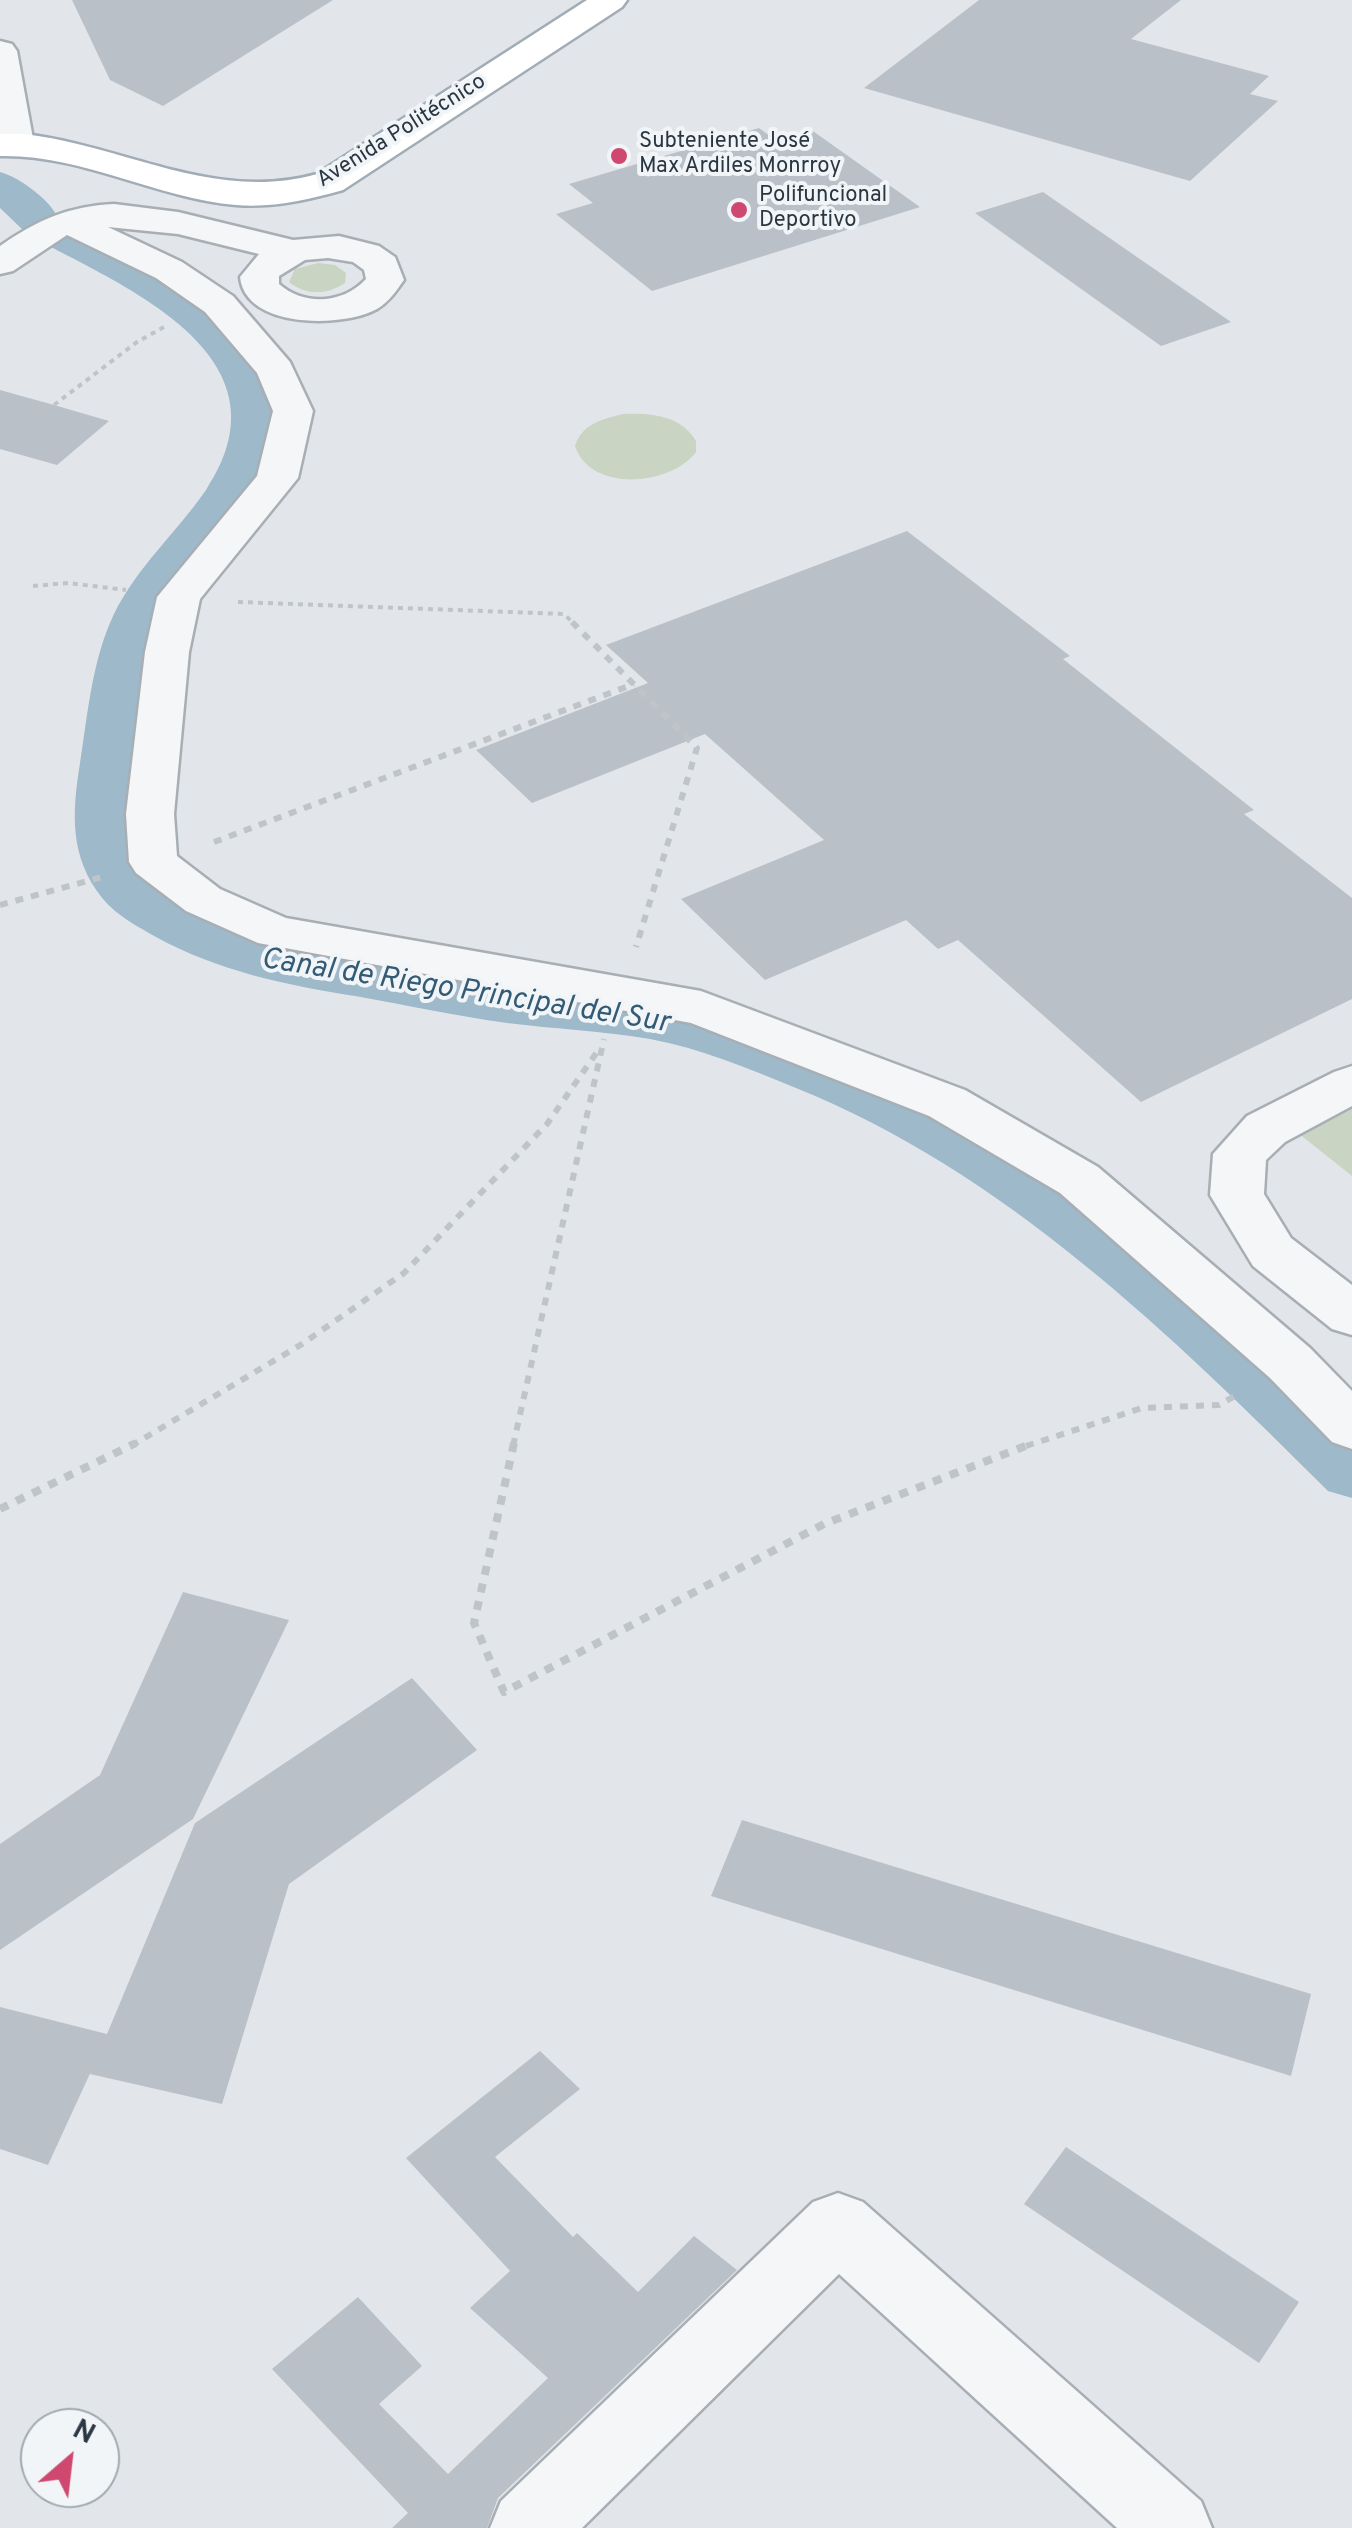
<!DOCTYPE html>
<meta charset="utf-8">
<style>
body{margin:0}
#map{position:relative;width:1352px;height:2528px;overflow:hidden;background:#e2e6ea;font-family:Overpass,sans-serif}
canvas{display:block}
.north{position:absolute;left:20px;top:2408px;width:100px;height:100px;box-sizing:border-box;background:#f1f5f7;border:2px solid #a1a9af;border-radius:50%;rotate:28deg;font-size:28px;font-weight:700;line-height:40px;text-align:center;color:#2a3642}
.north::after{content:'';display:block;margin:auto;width:35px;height:45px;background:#ce4870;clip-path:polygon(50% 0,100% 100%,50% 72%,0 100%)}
</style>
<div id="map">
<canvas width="1352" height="2528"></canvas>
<div class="north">N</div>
</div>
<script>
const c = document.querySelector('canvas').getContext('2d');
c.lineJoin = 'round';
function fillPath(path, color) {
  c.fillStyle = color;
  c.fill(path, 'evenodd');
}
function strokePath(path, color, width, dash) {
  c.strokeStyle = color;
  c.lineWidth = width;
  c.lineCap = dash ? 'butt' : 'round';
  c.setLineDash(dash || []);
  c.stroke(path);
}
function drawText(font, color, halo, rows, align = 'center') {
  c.font = font + ' Overpass,sans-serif';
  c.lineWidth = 8;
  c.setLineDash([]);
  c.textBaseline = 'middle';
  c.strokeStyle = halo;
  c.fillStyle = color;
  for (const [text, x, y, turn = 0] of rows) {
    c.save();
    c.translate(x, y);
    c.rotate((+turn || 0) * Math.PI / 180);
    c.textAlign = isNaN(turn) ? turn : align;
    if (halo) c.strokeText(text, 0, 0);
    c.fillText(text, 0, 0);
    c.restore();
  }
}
fillPath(new Path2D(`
 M318,263l17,2 11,8 -1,10c-18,12 -39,13 -56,-1l6,-13z
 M623,414c27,-1 58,1 73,27v11c-25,34 -106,41 -121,-6 7,-22 27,-27 48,-32z
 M1352,1103v73l-54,-43z`), '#cad4c3');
fillPath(new Path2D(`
 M0,172c20,5 58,33 60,53l21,3c101,51 256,127 174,263 -27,43 -67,76 -89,122 -21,46 -24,98 -31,148 -5,35 -15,85 11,115 12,13 29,22 44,30 60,33 119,44 185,55 46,8 92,17 139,23 43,5 86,7 129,14 38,6 77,18 114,30 233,78 421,233 595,402v68l-24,-7c-156,-156 -325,-320 -532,-403 -47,-19 -96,-40 -146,-49 -47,-8 -95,-10 -143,-16 -51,-7 -101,-18 -152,-27 -69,-11 -137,-25 -199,-59 -19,-11 -39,-21 -53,-38 -34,-42 -31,-86 -23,-136 8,-50 12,-103 34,-149 23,-47 63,-82 92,-124 85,-127 -63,-195 -157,-244l-4,-12 -21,-3 -24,-23z`), '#9db9ca');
fillPath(new Path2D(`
 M72,0h261l-170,106 -53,-26z
 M979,0h202l-50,39 138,37 -19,18 28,7 -88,80 -326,-93z
 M759,128l27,20 24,-19 110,78 -268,84 -96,-77 37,-11 -24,-19z
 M1043,192l188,130 -70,24 -186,-133z
 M0,390l54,15 55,16 -52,44 -57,-16z
 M907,531l163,125 -7,3 191,151 -10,4 108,84v101l-211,103 -183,-162 -20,9 -32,-29 -141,60 -84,-81 143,-59 -119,-106 -173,69 -56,-53 172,-67 -42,-38z
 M183,1592l106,28 -96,199 -193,131v-106l100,-69z
 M412,1678l65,72 -188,134 -67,220 -132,-30 3,-7 -45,98 -48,-16v-142l107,27 88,-211z
 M742,1820l569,174 -20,82 -580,-180z
 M540,2051l40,38 -85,68 78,80 4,-4 61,59 56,-56 43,34 -239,228 -11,30h-95l16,-15 -136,-144 86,-72 64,69 -43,38 69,70 100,-96 -78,-70 40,-37 -104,-113z
 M1066,2147l233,155 -40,61 -235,-159z`), '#b9c0c7');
const minor = new Path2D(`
 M0,41l12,3 5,7 17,93 -5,8 -13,3 -16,-8z
 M114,204l64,8 115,28 46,-4 40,10 16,11 9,23c-8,11 -15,22 -27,29 -34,19 -132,20 -137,-32l19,-23 -81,-20 -70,-7 74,35 51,34 57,66 23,49 -15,67 -98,121 -11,53 -15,162 3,42 43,33 66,29 415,73 264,99 133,77 212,181 42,43v58l-20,-7 -62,-64 -210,-185 -131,-77 -238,-93 -433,-80 -72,-32 -50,-38 -7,-11 -3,-48 19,-162 12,-55 100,-121 16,-65 -16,-38 -52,-61 -49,-34 -89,-43 -54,36 -13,3v-28c37,-26 69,-40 114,-42zM328,258l25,4 11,8 2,9c-23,25 -62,27 -87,5v-8l26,-16z
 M1352,1066v40l-67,36 -19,18 -2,34 27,44 61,47v50l-20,-6 -79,-63 -43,-71 3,-41 34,-38 87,-44z
 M838,2193l25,9 338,299 11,27h-95l-278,-254 -257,254h-92l11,-27 312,-299z`);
const major = new Path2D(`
 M587,0h40l-5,7 -279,183c-36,10 -70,18 -107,15 -80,-7 -155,-51 -236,-49v-22h23c101,11 191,69 294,40z`);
strokePath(minor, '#a7aeb4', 5);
strokePath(major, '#a1acb6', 5);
strokePath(new Path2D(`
 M54,405l83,-63 29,-16
 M33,586l35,-3 58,7
 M238,602l326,12 10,10`), '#bfc4c9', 4, [5, 5]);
strokePath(new Path2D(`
 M572,622l125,126 -61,199
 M214,842l420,-158
 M0,905l102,-28
 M131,1446l171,-102 102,-71 143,-149 50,-72
 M513,1446l91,-407
 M1026,1446l116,-38 77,-3 19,-11`), '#bfc4c9', 6, [8, 8]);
strokePath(new Path2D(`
 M514,1443l-40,180 30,69 320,-168 209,-81
 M0,1509l136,-66`), '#bfc4c9', 8, [9, 9]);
fillPath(minor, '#f4f6f8');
fillPath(major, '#fff');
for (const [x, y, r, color] of [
 [619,156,10,"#ce4870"],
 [739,210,10,"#ce4870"]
]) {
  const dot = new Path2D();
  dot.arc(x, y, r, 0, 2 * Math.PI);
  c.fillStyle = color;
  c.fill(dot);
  strokePath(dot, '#f1f5f7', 4);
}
drawText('22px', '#2a3642', '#f1f5f7', [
 ["Avenida Politécnico",402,132,-32]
]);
drawText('22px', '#2a3642', '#f1f5f7', [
 ["Subteniente José",639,143],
 ["Max Ardiles Monrroy",639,168],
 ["Polifuncional",759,197],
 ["Deportivo",759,222]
], 'left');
drawText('italic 30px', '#345b76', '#f1f5f7', [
 ["Canal de Riego Principal del Sur",465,993,9]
]);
</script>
